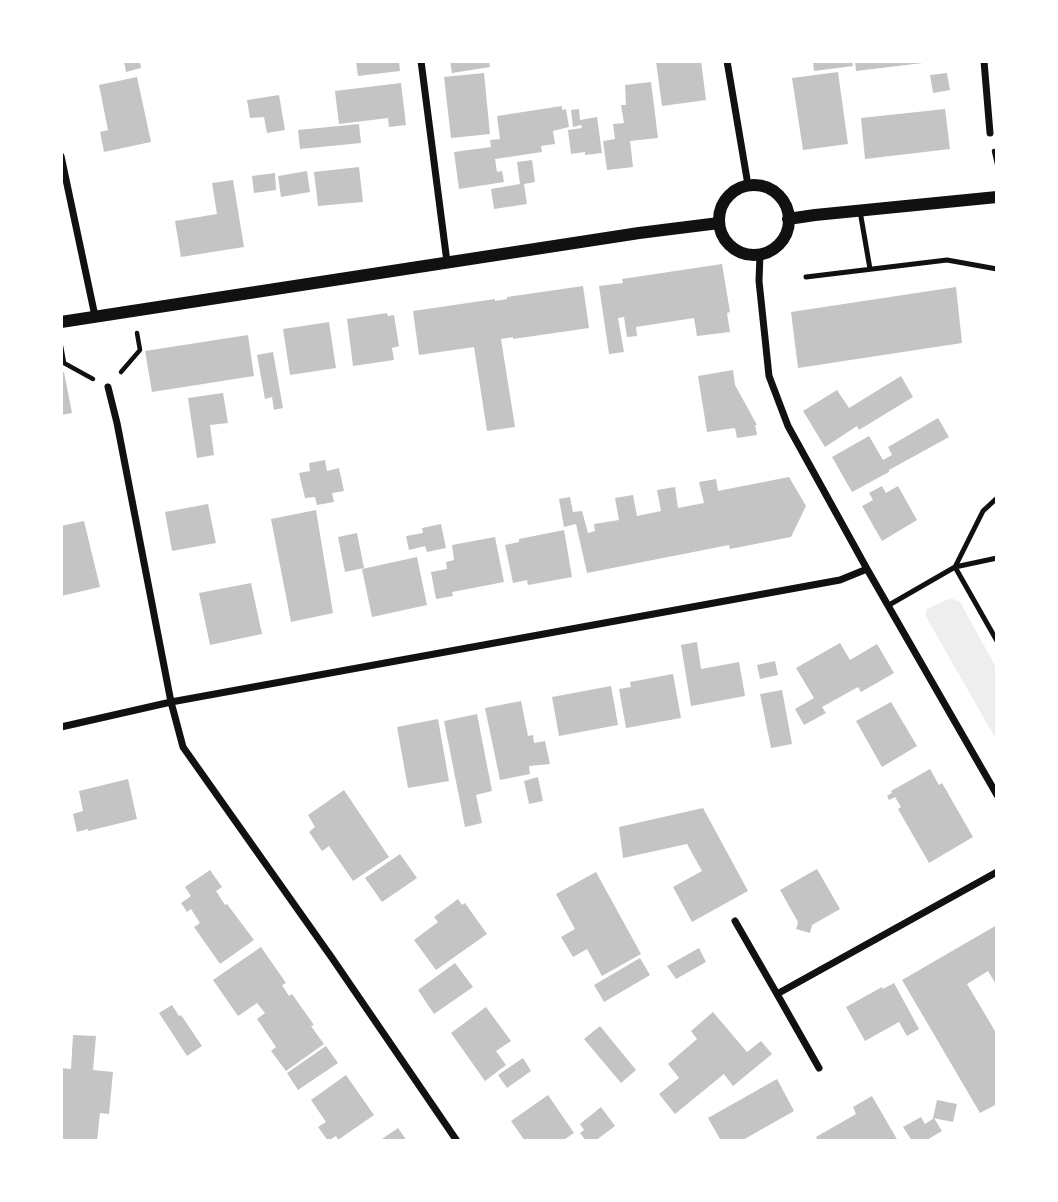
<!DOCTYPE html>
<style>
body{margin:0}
#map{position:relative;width:1058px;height:1202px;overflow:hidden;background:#fff;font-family:Helvetica,sans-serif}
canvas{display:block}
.frame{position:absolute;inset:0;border:63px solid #fff;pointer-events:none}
</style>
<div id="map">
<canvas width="1058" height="1202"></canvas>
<div class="frame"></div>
</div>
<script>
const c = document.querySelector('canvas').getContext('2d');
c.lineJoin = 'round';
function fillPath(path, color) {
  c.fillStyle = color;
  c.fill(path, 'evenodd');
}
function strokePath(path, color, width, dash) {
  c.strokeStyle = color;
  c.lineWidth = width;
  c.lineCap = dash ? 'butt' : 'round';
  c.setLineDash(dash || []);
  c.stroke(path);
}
fillPath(new Path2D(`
 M953,599l7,3 37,67v72l-72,-126 2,-6 19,-9z`), '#eee');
fillPath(new Path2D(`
 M124,61h16l1,7 -15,4z
 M356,61h43l1,10 -42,5z
 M450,61h39l1,6 -38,6z
 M656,61h45l5,39 -44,6z
 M813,61h39l1,5 -39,5z
 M855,61h68v2l-67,8z
 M838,72l10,72 -45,6 -11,-72z
 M484,73l6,61 -39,4 -7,-61z
 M947,73l3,17 -17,3 -3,-18z
 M137,77l14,65 -47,10 -4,-20 8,-2 -9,-45z
 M651,82l7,56 -28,3 3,26 -26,3 -4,-29 12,-2 -2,-15 11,-1 -3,-18h5l-1,-20z
 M401,83l5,42 -17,2 -1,-9 -49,6 -4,-33z
 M279,95l6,35 -18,3 -3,-16 -14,1 -3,-18z
 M562,106v4l4,-1 3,18 -16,4 2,13 -14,2 1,6 -47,7 2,13 5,-1 2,11 -45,7 -5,-37 37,-5 -1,-7 10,-1 -3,-23z
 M579,109l1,11 17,-3 5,36 -17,2v-3l-14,2 -3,-24 14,-2 -1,-3 -8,2 -2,-17z
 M945,109l5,40 -85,10 -4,-41z
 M359,124l2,19 -61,6 -2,-19z
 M532,160l3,22 -11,2 3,20 -33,5 -3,-20 29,-5 -3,-22z
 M359,167l4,35 -45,4 -4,-34z
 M307,171l3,21 -29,5 -3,-21z
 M275,173l1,17 -22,3 -2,-17z
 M233,180l11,67 -63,10 -6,-36 42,-7 -5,-31z
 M722,264l8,48 -3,1 3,19 -33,4 -3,-18 -58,9 1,9 -10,1 -3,-20 -6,1 6,34 -15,2 -10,-68 24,-3 -1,-4z
 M583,286l6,42 -76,11v-2l-12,2 14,88 -28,4 -13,-84 -55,8 -6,-44 82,-12v2l12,-2v-2z
 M956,287l6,56 -164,25 -7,-56z
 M387,313l1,3 6,-1 5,31 -7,2 2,12 -41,6 -6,-47z
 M329,322l7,46 -46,7 -7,-46z
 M248,335l6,41 -102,16 -7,-41z
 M273,352l10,56 -9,2 -2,-13 -7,2 -8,-44z
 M733,370l2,15 22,40h-2l2,10 -20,3 -2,-10 -28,4 -9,-56z
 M61,372h3l8,41 -11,2z
 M901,376l12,21 -54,33 -2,-4 -32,21 -22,-36 34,-21 12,18z
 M223,393l5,30 -18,2 4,30 -17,3 -9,-60z
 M938,418l11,19 -60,33v2l-37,20 -20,-35 37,-21 14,24 9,-5 -4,-8z
 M325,460l2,11 12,-3 5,23 -12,2 2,9 -17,3 -2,-8 -10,1 -6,-25 11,-2 -1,-8z
 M789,477l17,29 -15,31 -61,12 -1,-4 -142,28 -11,-49 -12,3 -5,-28 11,-2 3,15 9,-1 6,22 7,-2 -1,-7 25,-4 -4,-22 18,-3 4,21 24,-5 -4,-21 18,-3 3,21 26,-5 -5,-21 17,-3 2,12z
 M882,486l4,7 12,-7 19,34 -35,21 -20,-35 11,-6 -4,-7z
 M208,504l8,39 -44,8 -7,-39z
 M316,510l17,103 -42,9 -20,-103z
 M84,521l16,66 -39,9v-70z
 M441,524l5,24 -19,4 -2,-6 -16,4 -3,-14 17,-3 -1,-5z
 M564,530l8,47 -44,8 -1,-5 -14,3 -8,-38 14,-3v-3z
 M357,533l7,35 -19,4 -7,-35z
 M495,537l9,45 -52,10 1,4 -17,3 -5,-27 16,-3 -1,-7 8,-2 -2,-15z
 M417,557l10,48 -55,12 -10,-48z
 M251,583l11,51 -52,11 -11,-52z
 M697,642l4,27 38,-7 6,34 -54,10 -10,-61z
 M840,643l10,17 27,-16 17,29 -33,19 -3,-5 -36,20 4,6 -22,12 -9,-16 19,-11 -18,-30z
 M775,661l3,14 -18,4 -3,-14z
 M673,674l8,44 -55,10 -7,-39 12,-2 -1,-5z
 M611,686l7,39 -59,11 -7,-39z
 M782,690l10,54 -21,4 -11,-54z
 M521,701l7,35 5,-1 1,8 11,-2 5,23 -21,2 1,8 -30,6 -15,-72z
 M891,702l26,44 -35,21 -26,-46z
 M477,714l15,77 -16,4 6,28 -17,4 -21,-106z
 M438,719l11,62 -41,7 -11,-61z
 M930,769l9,16 3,-2 31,54 -44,26 -31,-54 3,-2 -6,-10 -6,3 -2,-4 5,-3 -1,-2z
 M538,777l5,24 -14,3 -5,-23z
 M128,779l9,40 -49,12v-2l-11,3 -4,-18 10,-3 -4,-20z
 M344,790l45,67 -36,24 -24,-35 -7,5 -13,-19 6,-5 -7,-12z
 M703,808l45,83 -56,31 -19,-35 29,-16 -15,-27 -64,14 -4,-31z
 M400,854l17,24 -35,24 -17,-24z
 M817,869l23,40 -28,16 -2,8 -14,-4 2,-7 -18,-32z
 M210,870l12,17 -6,4 9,14 2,-1 27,36 -34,24 -26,-37 6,-4 -9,-14 -4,3 -6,-9 10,-7 -6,-9z
 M596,872l45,82 -39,22 -15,-27 -14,8 -12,-20 14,-8 -19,-35z
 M458,899l4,6 3,-2 22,31 -51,36 -22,-30 24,-18 -4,-5z
 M997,925v61l-9,-15 -21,13 28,47 2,-1v74l-17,9 -78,-133z
 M261,947l25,36 -4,2 7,11 3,-2 22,31 -3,1 13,18 -38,27 -15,-20 5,-4 -19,-28 8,-6 -8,-10 -19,13 -25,-36z
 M699,948l7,14 -30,17 -9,-13z
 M640,958l10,17 -46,27 -10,-17z
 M455,963l18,24 -39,27 -16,-24z
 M894,983l25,46 -12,7 -8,-14 -34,19 -19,-34 36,-20 1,2z
 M172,1005l7,11 2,-1 21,31 -15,10 -28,-43z
 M486,1007l25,34 -15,10 10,14 -21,16 -34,-48z
 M713,1012l34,40 14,-11 11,13 -39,32 -9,-12 -49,40 -16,-20 20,-16 -11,-14 29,-25 -6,-8z
 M600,1026l36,44 -15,13 -37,-44z
 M73,1035l23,1 -3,34 20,2 -4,42 -9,-1 -3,28h-36v-73l10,1z
 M326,1046l12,17 -40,27 -11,-17z
 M523,1058l8,13 -24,17 -9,-13z
 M346,1075l28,40 -36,25 -2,-4 -8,5 -10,-14 8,-5 -15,-22z
 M777,1079l17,32 -53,30h-20l-13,-23z
 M548,1095l26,38 -12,8h-37l-14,-20z
 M872,1096l26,45h-80l-2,-4 40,-23 -3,-7z
 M937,1100l20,4 -4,18 -20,-4z
 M601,1107l14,19 -20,15h-9l-6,-8 4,-3 -4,-6z
 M921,1117l4,7 9,-6 8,13 -17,10h-13l-9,-14z
 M398,1128l9,13h-28z`), '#c4c4c4');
strokePath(new Path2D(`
 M994,151l3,13
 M61,346l3,17 29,16
 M121,372l19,-22 -3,-17`), '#111', 4.5);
strokePath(new Path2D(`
 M860,211l10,58
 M806,277l141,-17 50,9
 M997,498l-14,13 -28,56 42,74
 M889,605l66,-38 42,-9`), '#111', 5);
strokePath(new Path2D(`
 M421,61l26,201
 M727,61l21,124
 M984,61l6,72
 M61,156l34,160
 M760,254l-1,27 10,95 19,50 79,143 130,226
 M108,387l9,36 54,279 12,45 149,211 125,183
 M61,727l110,-25 669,-122 27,-11
 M735,921l42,73 220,-122
 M777,994l42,74`), '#111', 7);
strokePath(new Path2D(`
 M719 220a35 35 0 1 1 70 0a35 35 0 1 1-70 0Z
 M788,219l27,-4 182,-18
 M61,322l578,-89 80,-10`), '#111', 12);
</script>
